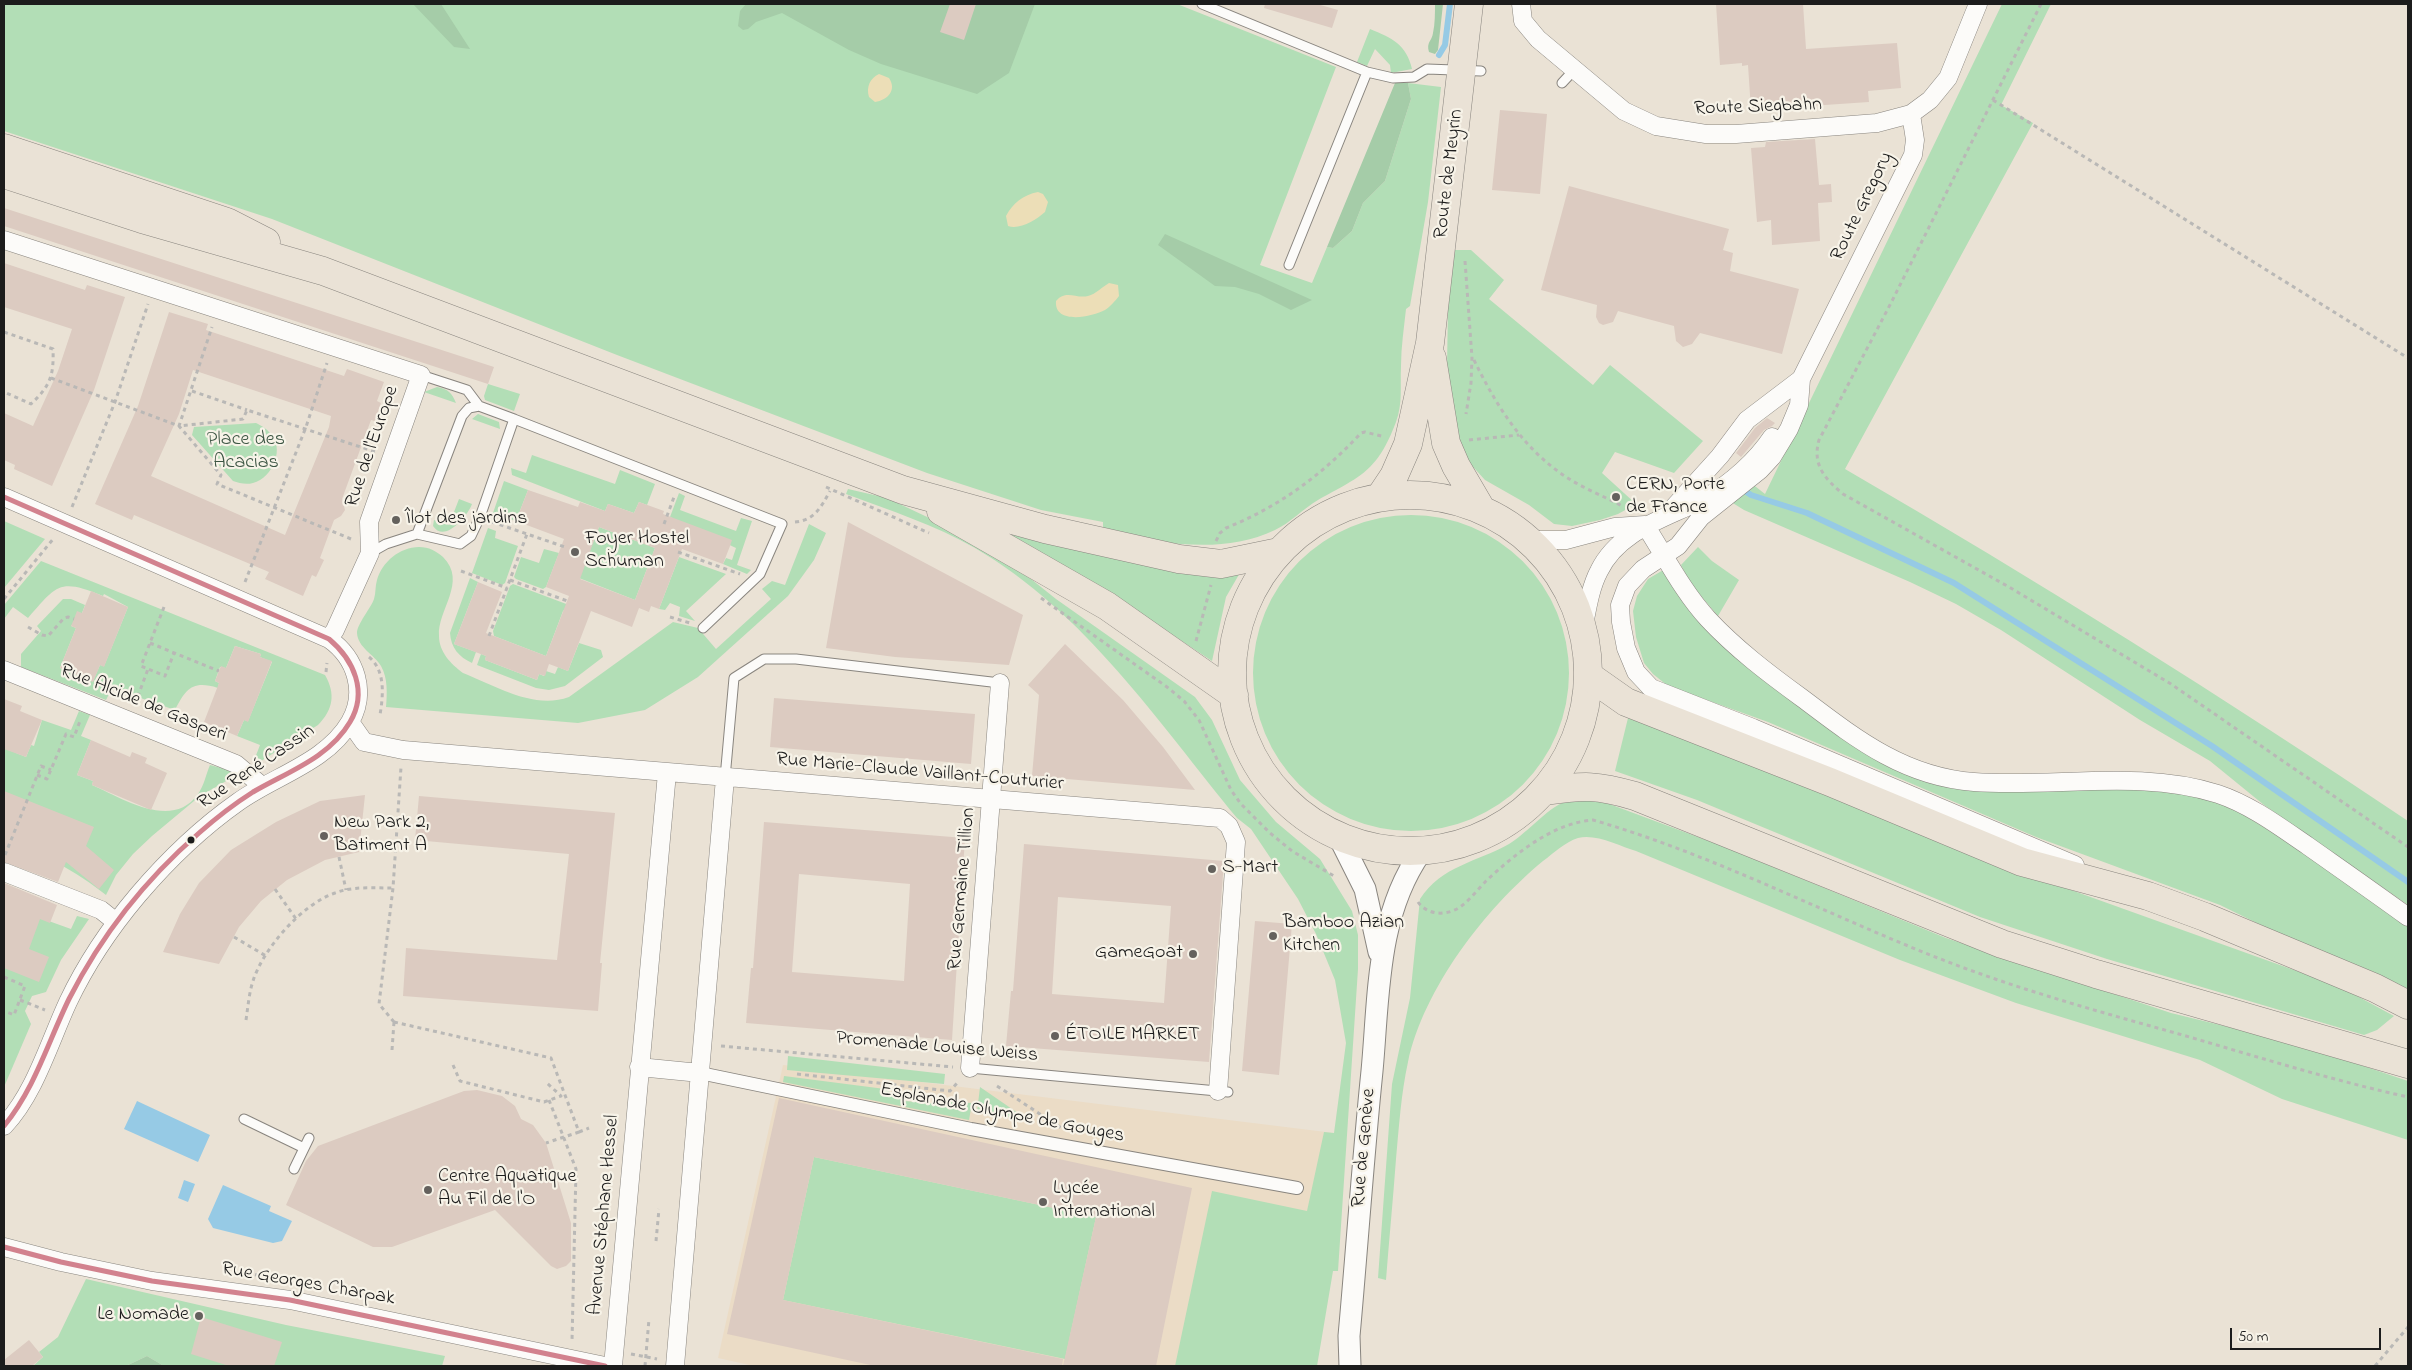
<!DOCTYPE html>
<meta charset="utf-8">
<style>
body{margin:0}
#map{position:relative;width:2412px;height:1370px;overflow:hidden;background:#eae2d5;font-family:"Indie Flower",sans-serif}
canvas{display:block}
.frame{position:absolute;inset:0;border:5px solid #1c1c1c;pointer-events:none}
.scale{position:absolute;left:2230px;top:1328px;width:151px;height:22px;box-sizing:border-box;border:2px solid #1c1c1c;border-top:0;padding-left:6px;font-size:15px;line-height:18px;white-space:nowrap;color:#1c1c1c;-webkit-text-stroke:4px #f7f3e8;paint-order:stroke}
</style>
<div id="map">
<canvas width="2412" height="1370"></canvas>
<div class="frame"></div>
<div class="scale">50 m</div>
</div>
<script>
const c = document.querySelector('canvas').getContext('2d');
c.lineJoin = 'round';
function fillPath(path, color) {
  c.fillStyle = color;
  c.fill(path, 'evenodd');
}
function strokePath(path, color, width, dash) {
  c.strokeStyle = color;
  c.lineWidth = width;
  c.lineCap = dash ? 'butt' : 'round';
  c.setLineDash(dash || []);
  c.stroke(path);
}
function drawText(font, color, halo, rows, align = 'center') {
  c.font = font + ' "Indie Flower",sans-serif';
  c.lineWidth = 4.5;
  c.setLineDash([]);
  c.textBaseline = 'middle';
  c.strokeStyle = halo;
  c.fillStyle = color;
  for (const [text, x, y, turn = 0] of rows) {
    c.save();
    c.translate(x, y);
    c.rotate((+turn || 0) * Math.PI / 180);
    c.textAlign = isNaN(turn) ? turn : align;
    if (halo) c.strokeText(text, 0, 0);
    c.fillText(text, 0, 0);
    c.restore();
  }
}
fillPath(new Path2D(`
 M783,1065l551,68 -17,233h-563l-36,-8z`), '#ebdcc6');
fillPath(new Path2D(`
 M4,4h1173l159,63 -76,198 52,18 15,-36 6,1 19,-17 11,-28 22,-22 26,-82 -3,-16 33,4 -13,115 -18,104 -4,3c-2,19 -5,38 -5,57 -1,20 2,37 -5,56 -19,50 -35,54 -78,78 -15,9 -28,23 -43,30 -54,26 -117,12 -172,2v-10l-62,-12 -114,-37 -310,-118 -345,-136 -268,-88z
 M2002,4h49l-50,101 32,18 -188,346c192,111 379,229 563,352v84l-144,-100 -54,-44 -70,-41 -139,-90 -45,-26 -46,-22 -166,-72 -16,-10 23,-17 14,11z
 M1370,29c22,9 36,15 42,40l-21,4 -1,-8 -15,-16 -8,17 -10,-4z
 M1454,250h17l33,30 -15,19 104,86 17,-20 93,76 -29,32 -59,-21 -13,21 34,31 -18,10 -18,6 -28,6 -18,-2 -25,-19 -44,-25 -10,-11 -14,-10 -14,-92 1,-60z
 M488,384l32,10 -6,17 -29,-11 -1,-4z
 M437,387c11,2 15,6 19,16l-32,-11z
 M478,414l21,8 1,7 -28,-10z
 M256,423c4,2 10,5 13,9 17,15 4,46 -16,51 -7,2 -14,0 -20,-2l-41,-46 2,-8z
 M532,455l83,29 5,-14 35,14 -8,21 -8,-3 -5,11 -26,-9 -3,7 -93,-36 -1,-7 15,5z
 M504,481l24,9 -12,31 -23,-8z
 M848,489l39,9 76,36 68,45 25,20 139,98 17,23 28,60 36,42 44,37 32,52 6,24v34l-20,302h-5l-16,95h-142l37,-175 95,20 17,-79 10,1 12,-90 -11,-63 -19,-46 -18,-35 -47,-70 -14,-11c-79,-96 -152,-206 -262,-270 -40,-23 -86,-38 -129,-54z
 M679,493l6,3 -5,14 56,21 5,-13 11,3 -15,44 14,5 -4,4 -24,-10 3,-6 6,2 4,-12 -66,-31z
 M459,499l13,5c-4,11 -27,40 -39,22l1,-6 15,5z
 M1253 673a158 158 0 1 1 316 0a158 158 0 1 1-316 0Z
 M978,517l263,54 -15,26 -14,64 -112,-74z
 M4,521l41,18 -41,49z
 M809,524l17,9 -12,27 -26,36 -90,81 -53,33 -67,13 -192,-16c1,-13 2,-29 -5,-41 -7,-12 -23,-18 -24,-33 0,-9 14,-25 17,-34 2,-6 1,-13 3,-19 5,-18 23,-33 42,-33 10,0 17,4 24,10 25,25 -6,53 -4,79 0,16 12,28 24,37 33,13 71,37 106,24l104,-75 25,6 18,21 55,-50 -9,-10 10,-8 13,4z
 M599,527l56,21 -20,52 -56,-22z
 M488,528l8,3 -1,7 23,8 -13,37 -3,2 -30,-12z
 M1698,547l14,14 27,19 -21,36 -28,-33 -9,-18z
 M544,549l15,4 -13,34 -3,2 -27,-10 -2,-2 7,-20 18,6z
 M679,557l47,17 -40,37 9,10 -16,-5 1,-9 -10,-4 -5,7 -6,-1z
 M41,561l284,114c11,19 8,35 -7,50l-57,36 -6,-3 5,-13 -23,-9 7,-16 4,1 24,-59 -12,-5 1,-3 -26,-8 -9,22 -6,-1 -5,14 4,2 -1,5c-26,-8 -32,1 -43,22l-63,-22 -6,12 -85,-33v-13l20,-23 -4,-5 26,-27h8l14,6 -3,8 -11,13 5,2 -16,40 33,13 7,-16 4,1 24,-59 -24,-13 -1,2c-44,-18 -46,-11 -75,22l-15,-11 -9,12v-14z
 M1665,569l169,162 39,27 60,26 32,5h129l76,2 56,13 75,46 107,75v66l-137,-61 -51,-25 -184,-68 -268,-115 -100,-36 -15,-12 -9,-11 -8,-26 -3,-26 4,-15 11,-17z
 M470,578l8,4 -24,62 22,8 -4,11c-13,-6 -21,-15 -22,-30z
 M513,584l56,21 -6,6 -17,45 -52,-20 -1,-5 17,-45z
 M579,643l22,7 2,7 -38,29 -16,4 -13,-2 -59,-23 4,-11 5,2 -1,4 52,20 2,-6 5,2 2,-5 9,3 3,-7 10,4z
 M79,711l11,4 -9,21 10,4 -14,35 16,6 -1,4c30,13 80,46 106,9 6,-8 8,-20 12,-29l19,5 6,6 -35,20 -48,40 -19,18 -17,21 -10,20c-29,-23 -66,-44 -102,-53v-94l22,9 5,-12 3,1 8,-26 29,10z
 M1628,718l89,30 315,128 273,98 41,16 48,26 -17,14 -13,5 -257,-76 -127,-42 -283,-117 -82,-29z
 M1593,795l19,10 110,41 224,92 225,75 127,31 110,37v59l-126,-41 -82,-39 -184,-57 -116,-43 -264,-109c-16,-5 -41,-18 -58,-13 -13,4 -24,15 -35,23 -58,48 -119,127 -135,201 -7,32 -9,65 -12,97 -3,41 -7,81 -10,121l-8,-2 14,-194 18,-86 10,-99c21,-33 57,-37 89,-55 21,-13 38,-37 62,-45 6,-3 15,-3 22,-4z
 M4,905l67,24 6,-13 12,3 -28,41 -15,32 -14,4 -7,15 6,13 -27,63z
 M788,1056l157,18 -1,10 -157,-14z
 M784,1076l101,13 20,12 33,3 8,-2 26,1 -3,17 -186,-38z
 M980,1087l48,33 -51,-8z
 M814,1157l282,60 -31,142 -282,-59z
 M86,1279l200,46 159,31 -3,10h-278l-17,-10 -21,10h-93l10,-9 -4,-5 19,-15z`), '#b2deb6');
fillPath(new Path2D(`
 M413,4h28l29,45 -16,-2z
 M746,4h289l-26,69 -32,21 -96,-30 -32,-14 -67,-37 -26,9 -8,7 -5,1 -5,-4 2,-15z
 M1435,4h8l-5,46 -3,4 -6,-2c-3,-10 3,-11 4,-19 2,-9 2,-20 2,-29z
 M1395,83h13l3,16 -26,82 -22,22 -11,28 -19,17 -6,-1z
 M1165,234l147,66 -21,10 -32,-16 -24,-7 -20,-1 -57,-41z
 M147,1356l17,10h-38z`), '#a5cca8');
fillPath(new Path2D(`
 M879,74l10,4c8,12 -1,22 -14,24l-6,-5c-3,-10 1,-19 10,-23z
 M1038,192l5,2 5,8 -3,10c-9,8 -25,18 -37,14l-2,-10c7,-13 17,-21 32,-24z
 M1109,283l9,2 1,11c-4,5 -9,11 -14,14 -13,7 -51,15 -49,-9 10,-12 20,-2 32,-5 8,-2 14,-9 21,-13z`), '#ecdeb7');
fillPath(new Path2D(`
 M137,1101l73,34 -12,27 -74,-33z
 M184,1180l11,4 -7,18 -10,-4z
 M223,1185l48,21 -2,5 23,10 -10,20 -9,2 -60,-15 -5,-9z`), '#96cae5');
strokePath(new Path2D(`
 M1439,55l6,-10 5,-41
 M1745,491l6,4 56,18 147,70 258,163 196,136`), '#96cae5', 6);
fillPath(new Path2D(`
 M950,4h26l-12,36 -24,-8z
 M1265,4h52l21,6 -6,18 -68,-20z
 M1716,4h87l3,45 91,-6 4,45 -33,3 1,11 -118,8 -3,-45 -6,1v-3l-22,2z
 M1500,110l47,4 -7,80 -48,-4z
 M1815,139l4,46 12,-1 1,18 -14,1 2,38 -48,4 -1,-25 -14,2 -6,-74 14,-1 1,-5z
 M1569,186l160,43 -6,21 10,3 -3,18 69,18 -17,65 -82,-21 -8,11 -9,3 -7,-6 -2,-15 -56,-15 -5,11 -10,3 -4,-2 -3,-6 1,-12 -56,-15z
 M4,208l490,159 -6,17 -484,-158z
 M4,263l81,27 2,-5 38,12 -31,93 -42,96 -38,-17 1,-4 -11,-5v-47l29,13 25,-55 14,-42 -68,-22z
 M169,312l39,12 -2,6 138,46 3,-7 37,13 -7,19 4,2 -6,18 -4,-1 -29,79 3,11 -4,6 -7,4 -14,38 4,2 -8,17 -4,-2 -9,21 -38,-17 4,-7 -135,-57 -2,5 -37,-16 43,-98zM193,370l138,46 -2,11 -44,108 -134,-59 28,-62z
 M1767,418l8,5 -3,3 -8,4 -23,27 -5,-4 19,-25z
 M528,490l50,17 2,-5 25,9 3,-7 26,9 5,-11 25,9 -1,3 69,26 -2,6 -7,18 -41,-15 -23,60 -8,-3 -2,6 -10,-4 -7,19 -41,-16 -23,60 -19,-7 -4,12 -6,-2 -2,6 -52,-20 1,-4 -32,-12 24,-62 24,10 -16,41 60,23 23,-60 -23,-9 18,-48 -48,-18zM599,527l56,21 -20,52 -55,-21z
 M848,522l175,93 -14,50 -114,-8 -69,-9z
 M91,591l37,16 -24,60 -4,-2 -7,17 -33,-14 16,-40 -5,-2 3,-7 3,-8 5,2z
 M1065,644l58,56 40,47 32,43 -163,-14 7,-81 -11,-10z
 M235,646l26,8 -1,3 12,4 -24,61 -4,-2 -7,16 -33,-14 15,-39 -4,-2 6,-15 5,2z
 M774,698l201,16 -4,50 -201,-17z
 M4,699l18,7 -2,5 22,9 -16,37 -22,-8z
 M91,740l39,17 2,-5 15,6 -2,5 22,10 -16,37 -59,-25 1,-4 -16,-6z
 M4,791l90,36 -8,19 28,24 -15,19 -33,-27 -8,20 -54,-20z
 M365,795l-6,57 -34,8 -38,20 -26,21 -22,26 -20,37 -56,-12 17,-38 19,-31 32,-33 45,-28 44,-21z
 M419,796l196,17 -15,150h2l-4,48 -195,-15 3,-48 151,12 12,-106 -154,-14z
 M764,822l201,16 -13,202 -206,-17 5,-55h2zM799,874l111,10 -6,97 -112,-9z
 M1024,844l200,17 -15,201 -203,-16 5,-55h2zM1058,897l113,9 -7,97 -112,-9z
 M4,883l53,22 -7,18 -10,-4 -11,30 20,8 -10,25 -35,-14z
 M1255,921l37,3 -13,151 -37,-4z
 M477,1090l25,6 13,10 6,13 12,6 13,18 25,80v38l-5,5 -9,3 -6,-3 -56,-56 -103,37h-19l-87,-42 20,-44 12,-15 146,-55z
 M779,1098l413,90 -36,178h-93l33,-149 -282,-60 -31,143 280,59 -1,7h-187l-148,-32z
 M201,1317l81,25 -8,24h-45l-38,-12z
 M29,1340l14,17 -11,9h-28v-6z`), '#dccbc1');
const service = new Path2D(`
 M1202,4l165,68 26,6 21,-1 13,-8 54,2
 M1562,83l13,-14
 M1289,265l78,-193
 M421,375l46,15 12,16
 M479,406l35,13 -34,98 -9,19 -11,8 -43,-10 45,-118 7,-8z
 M514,419l268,105 -22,50 -57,54
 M370,553l16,-9 31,-10
 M725,778l9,-100 30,-19h32l204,24
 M970,1068l258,24
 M244,1119l60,29
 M294,1169l15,-31`);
const pedestrian = new Path2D(`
 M700,1073l271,56 326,59`);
const minor = new Path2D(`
 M1521,4l2,17 15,18 86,72 32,15 50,8h30l141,-11 34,-9 19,-14 18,-22 30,-74
 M4,240l417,135 -52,147 1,31 -35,77 -6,9
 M1801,379l-2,26 -10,24 -17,28 -12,13 -59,47 -23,29 -35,23 -16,17 -7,19 1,17 5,26 10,24 15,16 102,40 322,137
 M1798,389l3,-10 112,-224 2,-15 -4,-26
 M4,497l325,142c27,19 38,53 21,83 -23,40 -76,54 -112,80 -37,26 -71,59 -100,93 -27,32 -52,69 -70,107 -19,41 -33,91 -64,124
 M1673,508l47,-52 27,-36 54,-41
 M1645,525c20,31 38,67 63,94 28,30 61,55 94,79 53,40 102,79 172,84 80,6 166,-13 244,12 33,11 62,33 90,52 34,24 67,47 100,71
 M1529,540h37l49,-13 30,-2
 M1583,630c4,-20 7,-42 16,-59 21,-43 70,-53 108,-74 24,-14 49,-36 65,-60
 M4,670l232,94 26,22
 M350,722l14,20 39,8 817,68 9,8 7,16 -18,249
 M4,872l97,38 15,12
 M639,1067l61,6
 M970,1068l30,-385
 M4,1247l57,15 91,19 138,19 315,66
 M613,1366l54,-593
 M675,1366l50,-588`);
const tertiary = new Path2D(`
 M1339,837l26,52 14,63
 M1350,1366l-1,-30c8,-88 14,-177 23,-265 7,-74 4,-155 49,-219`);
const primary = new Path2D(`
 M4,148l223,74 39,20
 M4,174l138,45 181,52 580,219 142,39 134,30 42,5 58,-12
 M1432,358l14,85 10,23 24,41
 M1232 673a178 178 0 1 1 356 0a178 178 0 1 1-356 0Z
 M1380,497l14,-21 14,-32 22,-101 39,-339
 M941,511l166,95 127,89`);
const trunk = new Path2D(`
 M1589,676l37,26 204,80 192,80 126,34 57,21 170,71 33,17
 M1545,791c39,-6 52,-6 90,5l367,148 94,30 312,90`);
strokePath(service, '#89857f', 11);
strokePath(pedestrian, '#89857f', 14);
strokePath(minor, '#89857f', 19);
strokePath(tertiary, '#89857f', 23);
strokePath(primary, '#89857f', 29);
strokePath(trunk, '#89857f', 29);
strokePath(new Path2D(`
 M2041,4l-149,297 -73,139c-7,25 6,39 24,54l166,93 162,97 237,163
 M1993,100l415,258
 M1465,261l7,97 -1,25 -5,31
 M4,332l49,17c1,27 -3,37 -22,55l-27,-12
 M1474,360c21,43 46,84 85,112 20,15 43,23 65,35
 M51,378l128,48 33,-99
 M192,391l55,19
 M1469,440l50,-5
 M826,487l103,46
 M72,507l43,-105 33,-98
 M492,522l73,25
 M795,522c20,-2 26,-15 35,-31
 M664,524l10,-27
 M351,539l-134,-55 4,-9 -42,-49 64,-7 4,-9 129,42
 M1216,541l4,-8 6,-5c53,-21 97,-54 135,-95l4,-1 20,5
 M678,552l62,22
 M461,571l46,17
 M510,580l60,22
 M245,582l61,-155 21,-64
 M1041,598l126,89 17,14 15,19 32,70 10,14 29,29 22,18 42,25
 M4,599l50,-61
 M164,607l-23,59 24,10 9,-23
 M670,617l20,6
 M28,627l14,8 6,1 16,-18 4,-1 6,2
 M489,636l38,-102
 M1196,641l15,-56
 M150,643l69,28
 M369,657c17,14 14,39 11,58
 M326,672l1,-9
 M135,704l13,-35
 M37,775l10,4 19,-45 8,3 6,-16
 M5,855l36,-89 10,4
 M339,857l7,33
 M275,889l21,30
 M1418,902c7,10 21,14 34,9 13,-4 24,-20 34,-30 29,-27 67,-58 107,-61 114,33 221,88 330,132 83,34 170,58 256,82 76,22 152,46 229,63
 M234,937l32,19
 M4,977l21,9 -11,29 -10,-4
 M20,1000l25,10
 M246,1020c2,-13 3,-27 7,-39 10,-32 49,-77 82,-88 18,-7 39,-5 58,-5
 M394,1022l-15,-18 14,-116 8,-121
 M394,1022l157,36 28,74 -33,11
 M721,1046l232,21
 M392,1050l2,-28
 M453,1065l7,16 84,21 17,-6 -14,-13
 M797,1074l153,17 8,-9
 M997,1086l66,43
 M549,1100l27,69 -4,172
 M579,1132l10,-4
 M656,1241l3,-32
 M247,1274l21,2
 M631,1354l26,5
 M645,1366l4,-47
 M2375,1366l33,-39`), '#b9b8b6', 3, [4, 4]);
strokePath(service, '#fcfbf9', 9);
strokePath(pedestrian, '#fcfbf9', 12);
strokePath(minor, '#fcfbf9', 18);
strokePath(tertiary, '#fcfbf9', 21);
strokePath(primary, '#eae2d6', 28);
strokePath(trunk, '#eae2d6', 28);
strokePath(new Path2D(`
 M4,497l325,142c25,21 39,53 21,83 -21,36 -63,50 -97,70 -19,12 -37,26 -54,41 -53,46 -98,103 -130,166 -21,43 -34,89 -65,127
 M4,1247l57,15 91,19 138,19 315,66`), '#d2828e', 5);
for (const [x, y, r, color] of [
 [1616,497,5,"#64615d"],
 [396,520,5,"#64615d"],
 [575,552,5,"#64615d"],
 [324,836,5,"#64615d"],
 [191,840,4.5,"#1c1c1c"],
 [1212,869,5,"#64615d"],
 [1273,936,5,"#64615d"],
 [1193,954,5,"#64615d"],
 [1055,1036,5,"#64615d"],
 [428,1190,5,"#64615d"],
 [1043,1202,5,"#64615d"],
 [199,1316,5,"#64615d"]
]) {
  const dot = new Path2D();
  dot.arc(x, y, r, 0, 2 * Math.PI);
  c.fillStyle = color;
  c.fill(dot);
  strokePath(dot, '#f7f3e8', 2);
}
drawText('20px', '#1c1c1c', '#f7f3e8', [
 ["Route Siegbahn",1758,108,-2],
 ["Route de Meyrin",1450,174,-83],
 ["Route Gregory",1863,207,-64],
 ["Rue de l'Europe",373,447,-71],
 ["Rue Alcide de Gasperi",143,704,22],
 ["Rue René Cassin",257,768,-34],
 ["Rue Marie-Claude Vaillant-Couturier",920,773,5],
 ["Rue Germaine Tillion",963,889,-85],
 ["Promenade Louise Weiss",937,1048,5],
 ["Esplanade Olympe de Gouges",1002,1114,11],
 ["Rue de Genève",1365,1148,-85],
 ["Avenue Stéphane Hessel",605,1215,-85],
 ["Rue Georges Charpak",308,1285,10]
]);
drawText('20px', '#3c5543', '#f7f3e8', [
 ["Place des",246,441],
 ["Acacias",246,464]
]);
drawText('20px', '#1c1c1c', '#f7f3e8', [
 ["CERN, Porte",1626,486],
 ["de France",1626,509],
 ["Îlot des jardins",406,520],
 ["Foyer Hostel",585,540],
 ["Schuman",585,563],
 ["New Park 2,",334,824],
 ["Batiment A",334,847],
 ["S-Mart",1222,869],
 ["Bamboo Azian",1283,924],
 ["Kitchen",1283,947],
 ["GameGoat",1183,954,"right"],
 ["ÉTOILE MARKET",1065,1036],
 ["Centre Aquatique",438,1178],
 ["Au Fil de l'O",438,1201],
 ["Lycée",1053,1190],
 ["International",1053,1213],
 ["Le Nomade",189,1316,"right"]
], 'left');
</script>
